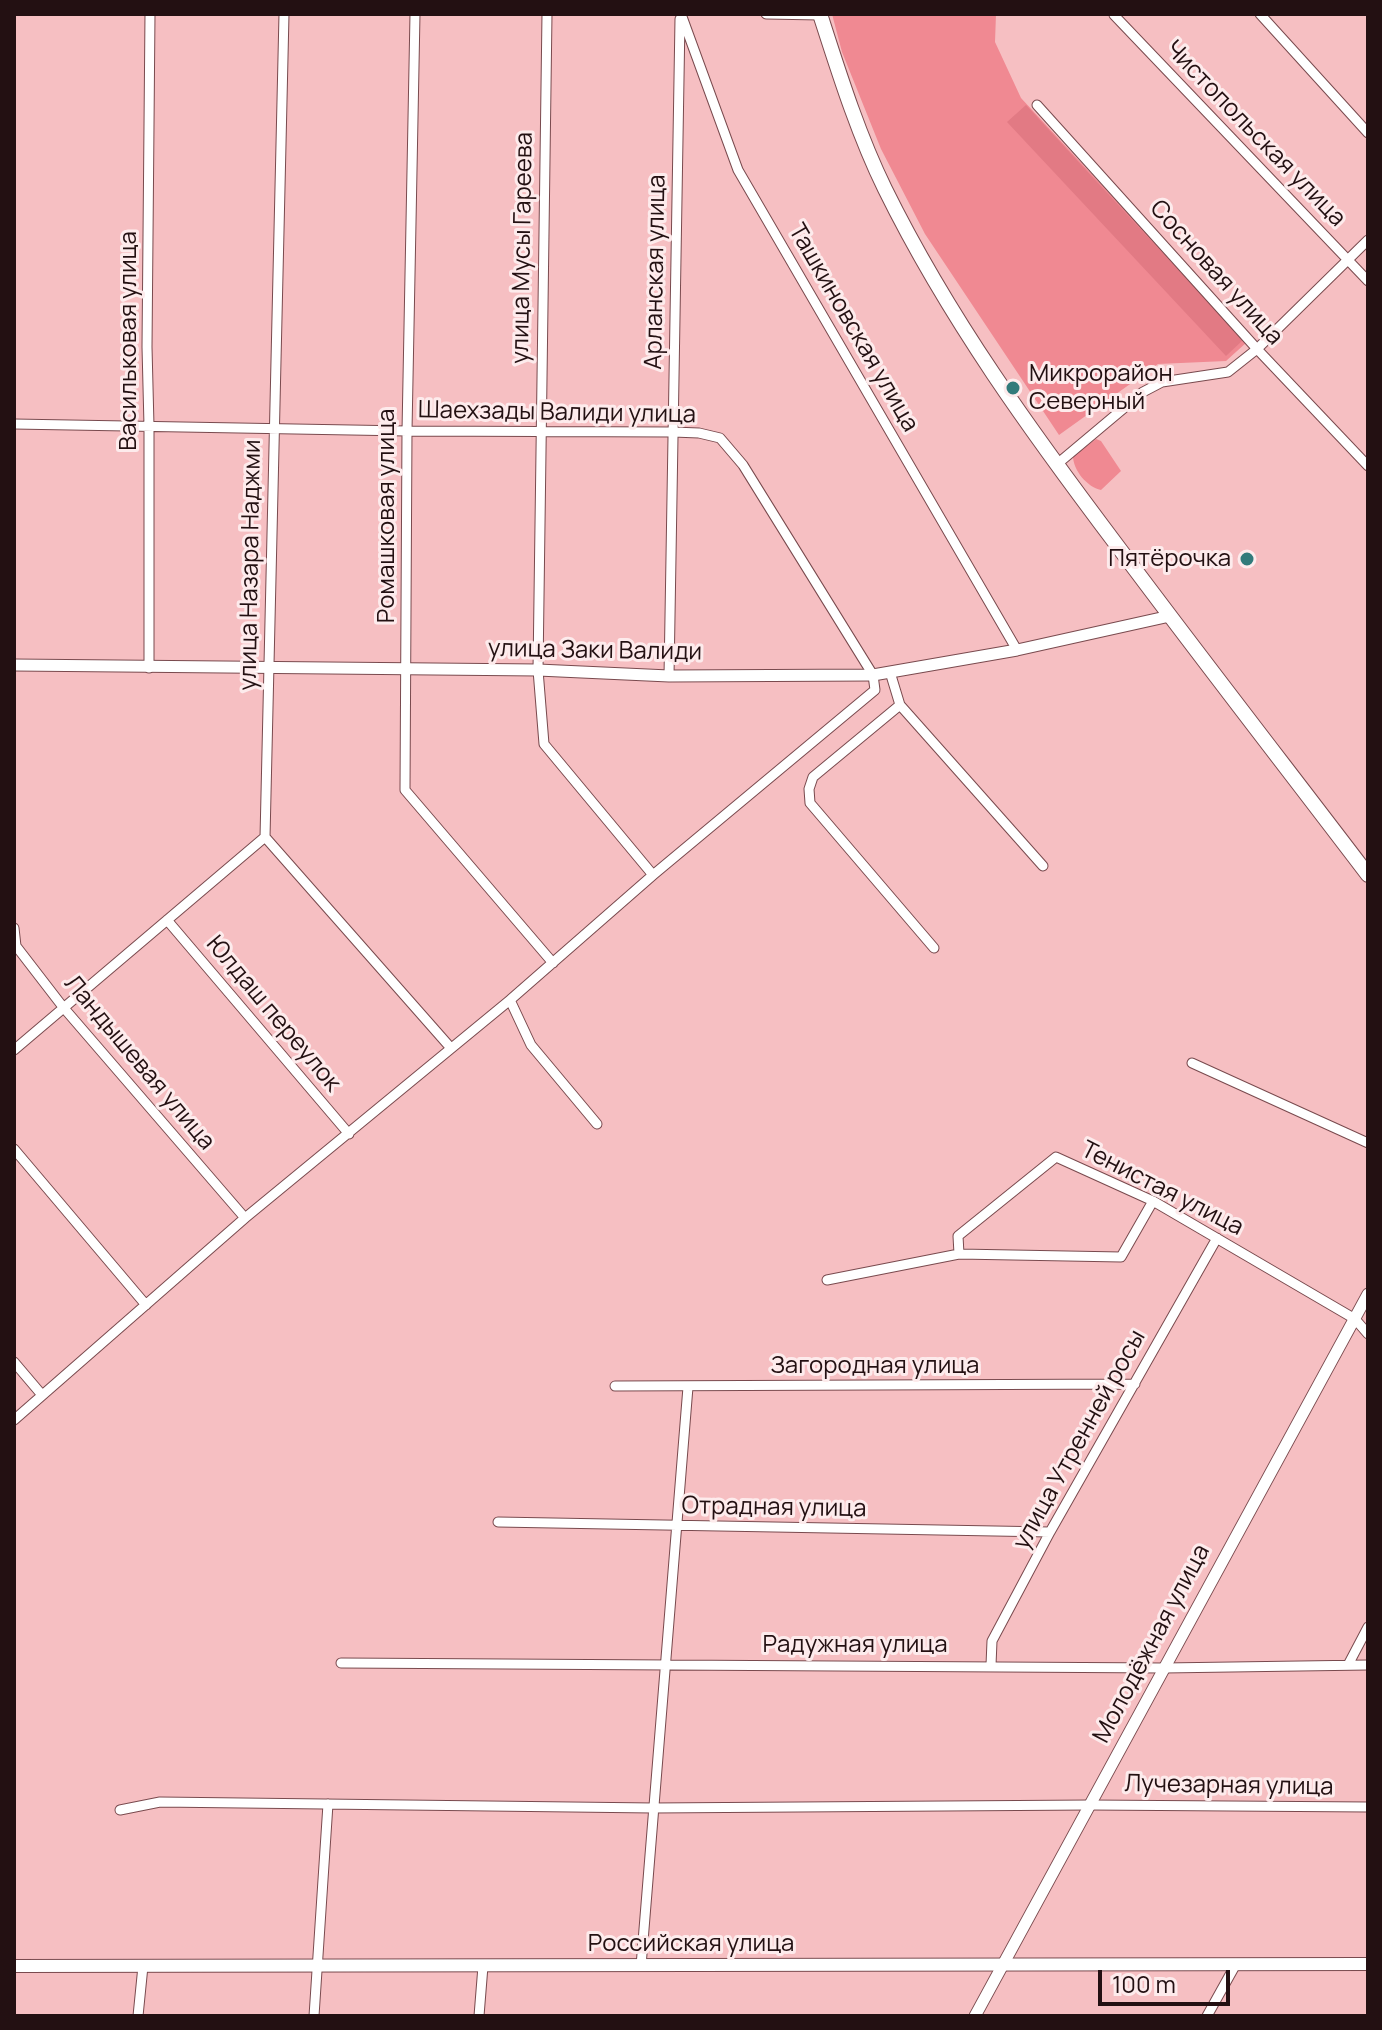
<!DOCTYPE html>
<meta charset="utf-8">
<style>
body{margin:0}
#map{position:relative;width:1382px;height:2030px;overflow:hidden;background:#f6bfc2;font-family:Manrope,sans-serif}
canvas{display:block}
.frame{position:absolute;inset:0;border:16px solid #231012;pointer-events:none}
.scale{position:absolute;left:1098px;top:1970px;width:132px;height:36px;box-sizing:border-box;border:4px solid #231012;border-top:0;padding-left:10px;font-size:24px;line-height:28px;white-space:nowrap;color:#231012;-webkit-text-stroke:6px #fdebec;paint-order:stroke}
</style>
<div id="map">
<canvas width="1382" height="2030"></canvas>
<div class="frame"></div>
<div class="scale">100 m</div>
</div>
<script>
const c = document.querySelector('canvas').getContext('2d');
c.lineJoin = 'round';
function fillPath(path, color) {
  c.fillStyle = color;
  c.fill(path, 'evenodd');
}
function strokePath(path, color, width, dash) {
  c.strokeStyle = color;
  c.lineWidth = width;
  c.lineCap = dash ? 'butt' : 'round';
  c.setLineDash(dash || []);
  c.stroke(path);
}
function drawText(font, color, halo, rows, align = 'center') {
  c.font = font + ' Manrope,sans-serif';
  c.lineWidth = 6;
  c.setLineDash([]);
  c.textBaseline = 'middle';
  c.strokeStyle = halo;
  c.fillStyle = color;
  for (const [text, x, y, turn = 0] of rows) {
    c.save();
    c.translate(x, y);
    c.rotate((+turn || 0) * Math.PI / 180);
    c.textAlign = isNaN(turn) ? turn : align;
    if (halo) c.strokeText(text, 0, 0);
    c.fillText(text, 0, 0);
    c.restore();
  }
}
fillPath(new Path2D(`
 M832,14h164l-1,28 26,56 226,244 -21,19 -68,3 -99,71 -134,-201 -44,-85 -39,-97z
 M1096,439l5,2 20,30 -20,19c-14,-3 -28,-20 -28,-34z`), '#f08992');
fillPath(new Path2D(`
 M1026,105l217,235 -17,16 -219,-234z`), '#e27a84');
const minor = new Path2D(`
 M284,14l-19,823 185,210
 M415,14l-8,417 -2,359 148,173
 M547,14l-9,656 6,74 109,131
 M681,14l57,156 279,480
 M766,14l54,1
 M1260,14l108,119
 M1114,15l254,266
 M1037,105l220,244 111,117
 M14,424l393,7 266,1 26,1 21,5 23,27 130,210 2,15 -222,185 -143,125 -265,218 -231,202
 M1056,465l87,-73 19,-10 66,-10 29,-23 111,-109
 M149,668v-242l-2,-79 3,-333
 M890,672l10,33 143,161
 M669,676l11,-657
 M900,705l-87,72 -4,12 1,14 124,145
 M167,920l182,214
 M14,928l2,18 47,61 182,211
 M510,1000l21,45 66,79
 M14,1050l251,-213
 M1192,1063l176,80
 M14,1149l132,156
 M959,1254l-1,-18 98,-79 97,44 202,118 13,15
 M827,1280l132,-26 162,3 32,-56
 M14,1362l28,33
 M615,1386l520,-2
 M498,1522l552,10
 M341,1663l823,5 204,-3
 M991,1665l1,-24 58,-109 167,-294
 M1348,1665l20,-38
 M120,1810l40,-8 493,6 437,-3 278,2
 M641,1966l47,-579
 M138,2016l5,-50
 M314,2016l14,-212
 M479,2016l4,-50
 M1207,2016l29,-52`);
const tertiary = new Path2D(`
 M14,665l524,5 131,6 204,-1 144,-25 153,-34
 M975,2016l393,-722`);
const secondary = new Path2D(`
 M14,1966l1354,-2`);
const primary = new Path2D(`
 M820,14c19,59 38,120 65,175 64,130 148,245 234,359 82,110 166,218 249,327`);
strokePath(minor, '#794a4e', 11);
strokePath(tertiary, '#794a4e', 13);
strokePath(secondary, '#794a4e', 14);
strokePath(primary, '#794a4e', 16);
strokePath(minor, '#fff', 9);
strokePath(tertiary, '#fff', 11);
strokePath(secondary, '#fff', 12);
strokePath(primary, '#fff', 14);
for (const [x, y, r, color] of [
 [1013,388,8,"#327b7b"],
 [1247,559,8,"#327b7b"]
]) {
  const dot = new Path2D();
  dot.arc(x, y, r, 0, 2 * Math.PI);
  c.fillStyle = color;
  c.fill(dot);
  strokePath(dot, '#fdebec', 3);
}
drawText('24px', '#231012', '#fdebec', [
 ["Чистопольская улица",1255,134,46],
 ["улица Мусы Гареева",523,248,-89],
 ["Арланская улица",656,272,-89],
 ["Сосновая улица",1216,273,48],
 ["Ташкиновская улица",853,328,60],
 ["Васильковая улица",129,341,-90],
 ["Шаехзады Валиди улица",557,413,1],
 ["Ромашковая улица",387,516,-90],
 ["улица Назара Наджми",251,565,-89],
 ["улица Заки Валиди",595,651,1],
 ["Юлдаш переулок",273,1014,50],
 ["Ландышевая улица",139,1063,50],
 ["Тенистая улица",1162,1189,27],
 ["Загородная улица",875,1366],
 ["улица Утренней росы",1080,1440,-61],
 ["Отрадная улица",774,1508,1],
 ["Молодёжная улица",1152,1644,-62],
 ["Радужная улица",855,1645],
 ["Лучезарная улица",1229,1786,1],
 ["Российская улица",691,1944]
]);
drawText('24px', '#231012', '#fdebec', [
 ["Микрорайон",1029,374],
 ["Северный",1029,402],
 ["Пятёрочка",1231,559,"right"]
], 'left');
</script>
